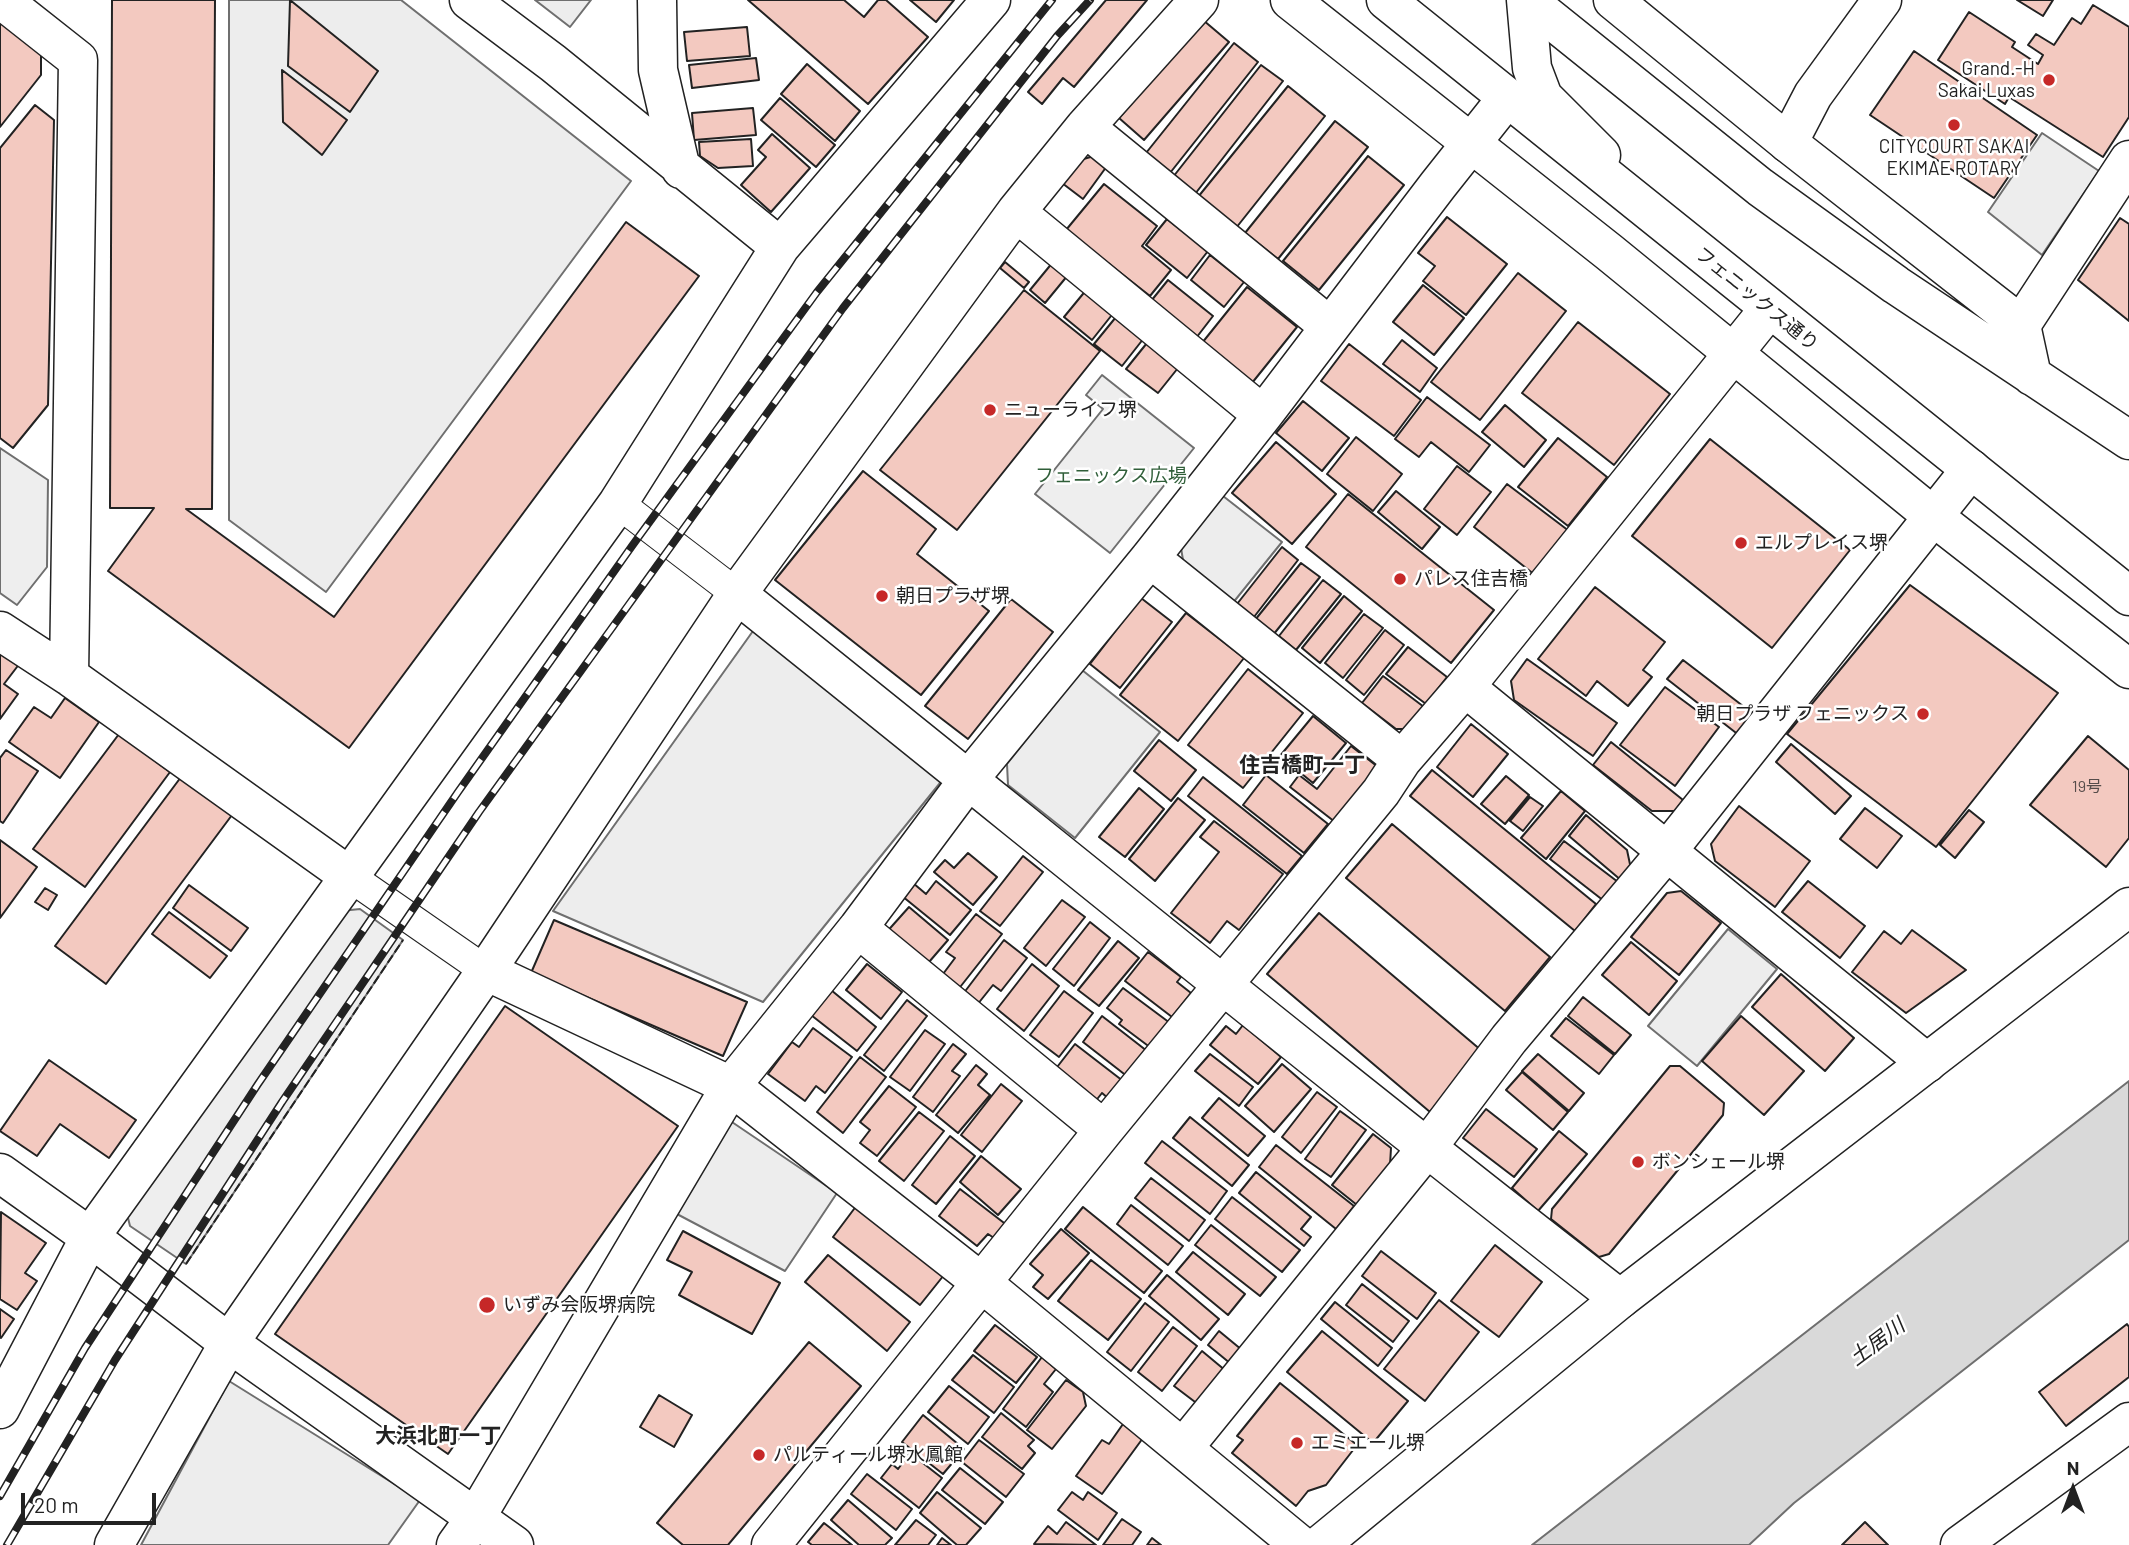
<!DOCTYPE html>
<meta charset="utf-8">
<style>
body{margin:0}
#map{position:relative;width:2129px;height:1545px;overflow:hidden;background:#fff;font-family:Barlow,sans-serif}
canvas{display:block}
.north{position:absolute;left:2038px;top:1454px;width:70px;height:70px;-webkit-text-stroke:5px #fff;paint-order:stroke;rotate:0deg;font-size:19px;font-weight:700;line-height:28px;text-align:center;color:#222}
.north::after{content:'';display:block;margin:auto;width:24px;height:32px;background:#222;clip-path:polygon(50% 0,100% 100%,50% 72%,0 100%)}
.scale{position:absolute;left:21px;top:1493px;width:135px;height:32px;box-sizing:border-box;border:4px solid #222;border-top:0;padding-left:9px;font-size:21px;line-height:24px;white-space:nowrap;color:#222;-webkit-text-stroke:5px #fff;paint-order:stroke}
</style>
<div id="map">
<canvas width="2129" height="1545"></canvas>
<div class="north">N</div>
<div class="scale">20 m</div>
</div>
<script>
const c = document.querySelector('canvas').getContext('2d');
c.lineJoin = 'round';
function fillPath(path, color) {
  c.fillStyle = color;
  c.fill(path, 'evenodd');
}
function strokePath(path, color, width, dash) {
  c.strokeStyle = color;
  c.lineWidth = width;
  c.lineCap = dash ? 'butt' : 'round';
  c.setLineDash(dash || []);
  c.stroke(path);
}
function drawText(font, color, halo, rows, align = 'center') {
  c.font = font + ' Barlow,"Noto Sans JP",sans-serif';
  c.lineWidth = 5;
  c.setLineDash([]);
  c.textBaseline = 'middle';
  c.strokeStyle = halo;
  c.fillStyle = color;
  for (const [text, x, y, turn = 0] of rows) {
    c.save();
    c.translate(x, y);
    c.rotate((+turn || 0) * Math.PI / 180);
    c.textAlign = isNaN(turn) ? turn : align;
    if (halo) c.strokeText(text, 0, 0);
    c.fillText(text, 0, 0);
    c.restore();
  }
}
const green = new Path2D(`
 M1102,375l92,73 -84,105 -75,-59 68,-85 -17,-14z
 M0,448l48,32 -1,87 -30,38 -17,-12z
 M360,909l43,31 -217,324 -56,-38 -4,-16 215,-299z`);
fillPath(green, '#eee');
strokePath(green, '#6f6f6f', 2);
const parking = new Path2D(`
 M229,0h172l230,181 -305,411 -97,-72z
 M535,0h56l-21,27z
 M2042,133l57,38 -57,84 -54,-43z
 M1223,496l59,46 -50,62 -48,-38 -3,-18z
 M753,631l191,147 -181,224 -210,-91z
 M1082,670l78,62 -85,106 -67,-53 -1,-21z
 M1728,929l49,40 -80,97 -49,-40z
 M726,1118l111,75 -52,78 -110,-58z
 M229,1381l191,119 -32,45h-247z`);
fillPath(parking, '#ededed');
strokePath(parking, '#6f6f6f', 2);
const water = new Path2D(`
 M2129,1081v159l-335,263 -45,42h-217z`);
fillPath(water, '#d9d9d9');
strokePath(water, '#6f6f6f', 2);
const building = new Path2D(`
 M112,0h103l-3,509h-26l148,108 292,-395 73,54 -350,472 -241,-177 46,-63h-44z
 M290,0l88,71 -28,41 -62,-46z
 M748,0h96l20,17 14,-17h8l42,37 -60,67z
 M910,0h44l-18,22z
 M1106,0h41l-73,87 -11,-9 -21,26 -14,-12z
 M2017,0h36l-10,16z
 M2093,5l36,22v90l-26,40 -94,-60 -4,7 -67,-44 31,-48 46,30 -3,5 26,17 5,-9 -15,-10 8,-11 18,11 18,-27 9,6z
 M1203,20l26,22 -85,98 -25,-22z
 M0,22l41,32v21l-41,52z
 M747,27l3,29 -63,5 -3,-29z
 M1234,43l24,19 -88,111 -24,-20z
 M1914,51l123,84 -43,63 -124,-83z
 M756,58l3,22 -67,8 -3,-23z
 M807,64l53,47 -25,30 -54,-47z
 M1261,65l22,16 -88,113 -22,-17z
 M282,70l65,50 -25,35 -39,-33z
 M1288,86l37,30 -89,112 -38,-31z
 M780,98l55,47 -19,22 -55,-47z
 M35,105l19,15 -6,285 -35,43 -13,-10v-290z
 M753,108l3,27 -62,5 -2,-27z
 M1335,121l33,26 -90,112 -33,-26z
 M772,134l38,34 -39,44 -30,-27 25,-28 -8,-7z
 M751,139l2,27 -35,2 -18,-12 -1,-14z
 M1094,156l13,10 -24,33 -21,-16 18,-23z
 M1368,156l36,29 -85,105 -36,-29z
 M1104,184l53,42 -15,20 29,24 -21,26 -84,-66z
 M1447,217l60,47 -41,51 -43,-34 12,-15 -17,-13z
 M2120,218l9,6v97l-51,-41z
 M1167,219l41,32 -21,27 -41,-33z
 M1210,255l34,27 -20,25 -33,-27z
 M1005,262l24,20 -5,6 -24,-20z
 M1053,262l15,13 -23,28 -15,-13z
 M1518,273l48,38 -86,109 -49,-38z
 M1168,280l45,36 -20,26 -46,-36z
 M1423,285l41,33 -30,37 -41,-33z
 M1247,287l50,40 -45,56 -50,-40z
 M1087,289l28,22 -23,29 -28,-23z
 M1024,290l76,61 -143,179 -77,-60z
 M1116,317l28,21 -22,28 -28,-22z
 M1578,322l92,72 -56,71 -92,-72z
 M1151,338l31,25 -24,30 -32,-24z
 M1402,340l35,28 -17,24 -37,-28z
 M1349,344l72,56 -27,36 -73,-55z
 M1427,397l63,48 -21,27 -38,-30 -12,15 -24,-18z
 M1303,401l46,37 -27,33 -46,-38z
 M1505,405l41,35 -22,27 -42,-35z
 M1356,437l46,37 -29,37 -46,-37z
 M1558,438l49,39 -39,49 -50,-39z
 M1710,439l140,111 -78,98 -140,-112z
 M1276,442l60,52 -44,50 -60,-51z
 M1457,466l34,26 -34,43 -33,-26z
 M863,471l73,58 -19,25 72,57 -68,84 -146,-115z
 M1507,484l62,47 -34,44 -61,-48z
 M1396,491l44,36 -18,22 -44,-37z
 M1348,494l146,116 -43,53 -145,-116z
 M1282,547l16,13 -44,57 -17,-13z
 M1301,563l19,14 -47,58 -18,-15z
 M1323,580l18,14 -45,56 -17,-14z
 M1910,585l148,108 -122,154 -149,-113z
 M1595,587l70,55 -22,28 9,7 -24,29 -31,-25 -11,15 -48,-37z
 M1344,596l18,15 -42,52 -18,-15z
 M1141,598l31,24 -52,66 -30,-24z
 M1011,599l42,33 -85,107 -43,-33z
 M1186,613l58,45 -66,83 -58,-46z
 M1364,614l19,14 -40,50 -18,-15z
 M1385,630l19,15 -40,50 -18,-15z
 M1408,647l39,30 -21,27 -40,-30z
 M0,649l20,14 -16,21 14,10 -18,25z
 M1527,659l90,64 -24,33 -79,-56 -3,-19z
 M1683,660l73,56 -16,20 -73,-57z
 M1248,669l55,44 -60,75 -55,-43z
 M1383,676l41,31 -17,22h-11l-34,-26z
 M1665,687l54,40 -44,59 -55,-41z
 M65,698l34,24 -39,56 -51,-36 25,-35 17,11z
 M1313,716l33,27 -33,40 -33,-27z
 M1471,724l37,30 -35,43 -36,-30z
 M119,734l51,38 -85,115 -52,-38z
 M2088,736l41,34v68l-23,29 -76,-62z
 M1159,740l37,30 -25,31 -37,-30z
 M1611,742l72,58 -8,11h-23l-59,-46z
 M1791,744l60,52 -16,18 -59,-52z
 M1351,746l27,21 -43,55 -45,-35 9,-12 18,14z
 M6,750l32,21 -35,52 -3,-2v-63z
 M1432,770l164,134 -21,27 -165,-135z
 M1266,775l62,49 -24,29 -61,-48z
 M1506,776l23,19 -24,29 -24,-20z
 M181,777l51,38 -126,169 -51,-38z
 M1203,777l99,79 -15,18 -99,-78z
 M1139,788l25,21 -39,48 -26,-20z
 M1561,791l24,20 -39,48 -25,-21z
 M1530,797l13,9 -20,25 -13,-10z
 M1178,798l27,22 -50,61 -26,-22z
 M1739,806l71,55 -35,46 -60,-46 -4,-17z
 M1865,808l37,28 -25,32 -37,-29z
 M1969,810l15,12 -29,36 -15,-13z
 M1586,815l41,35 4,19 -9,12 -53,-45z
 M1214,821l69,53 -44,56 -12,-9 -17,22 -39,-30 48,-61 -19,-15z
 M1392,824l158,133 -45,54 -159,-133z
 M0,840l37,27 -37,51z
 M1564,841l54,41 -14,19 -54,-42z
 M968,853l29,24 -24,28 -39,-33 11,-12 9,8z
 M1023,856l20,16 -43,54 -20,-15z
 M936,881l35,29 -21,25 -48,-39 11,-13 13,11z
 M1808,881l57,45 -25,32 -58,-46z
 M189,885l59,43 -17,23 -58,-43z
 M45,888l12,7 -9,15 -13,-8z
 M1681,891l40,32 -42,52 -48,-38 36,-44z
 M1062,900l23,17 -39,49 -22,-18z
 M909,907l39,33 -25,29 -39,-34z
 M169,912l58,44 -17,22 -58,-44z
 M1319,913l163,138 -52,61 -163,-138z
 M976,914l26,20 -45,57 -17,-13 15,-20 -9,-6z
 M554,920l193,82 -24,54 -192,-83z
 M1090,922l20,16 -36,48 -21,-17z
 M1912,930l54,40 -60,43 -54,-41 32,-41 17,13z
 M1004,940l23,18 -26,33 -8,-6 -16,20 -14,-11z
 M1118,941l21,17 -40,48 -21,-16z
 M1631,942l46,39 -28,34 -47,-40z
 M1148,952l33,25 -4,5 14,11 -19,24 -47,-36z
 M867,964l35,28 -21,27 -35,-29z
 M1032,964l27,22 -35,45 -27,-22z
 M1781,974l73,64 -29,33 -73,-64z
 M1123,988l47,35 -19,25 -32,-24 3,-4 -15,-12z
 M831,990l45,37 -19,24 -46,-36z
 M1064,991l29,22 -34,44 -29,-22z
 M1583,997l48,38 -16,19 -47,-38z
 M907,1000l20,16 -43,55 -20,-16z
 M505,1006l173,120 -230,328 -173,-120z
 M1102,1016l45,35 -19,26 -45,-35z
 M1741,1016l63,55 -40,44 -62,-54z
 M1566,1018l48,37 -15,19 -48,-38z
 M1243,1025l38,32 -23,27 -48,-39 16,-19 10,8z
 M813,1028l39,29 -27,36 -9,-7 -11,15 -37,-27 24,-32 7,5z
 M925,1030l20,14 -35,47 -20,-14z
 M953,1044l13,10 -14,17 8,5 -27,36 -20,-15z
 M1075,1044l48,37 -14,18 -7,-6 -8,10 -40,-32z
 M1210,1054l43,33 -14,19 -44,-35z
 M1538,1054l46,39 -15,18 -47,-40z
 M860,1057l26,20 -43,56 -26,-21z
 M49,1060l87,60 -27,38 -49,-34 -23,32 -37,-25z
 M1282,1064l29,25 -37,43 -29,-26z
 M976,1065l11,9 -9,11 12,10 -32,38 -22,-18z
 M1670,1066h10l44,37 -1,12 -114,139 -10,3 -48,-38 1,-10z
 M1522,1072l46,40 -15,18 -47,-40z
 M1001,1084l21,17 -40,51 -21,-17z
 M889,1086l27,21 -39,49 -17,-13 10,-13 -10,-8z
 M1317,1092l20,15 -36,46 -19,-16z
 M1219,1098l46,38 -17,20 -46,-38z
 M1486,1109l51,40 -23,28 -51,-39z
 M1340,1111l26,19 -35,47 -26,-18z
 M919,1112l25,19 -40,50 -25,-20z
 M1190,1117l59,48 -17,21 -59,-48z
 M1559,1131l28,23 -49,57 -26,-23z
 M1373,1134l18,14 -1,17 -33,40 -25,-20z
 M950,1136l25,20 -39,48 -24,-19z
 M1162,1141l65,50 -17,23 -65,-51z
 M1276,1145l78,61 -18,23 -77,-62z
 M981,1156l40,33 -23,26 -38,-33z
 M1256,1172l55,45 -10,12 10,8 -7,9 -65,-53z
 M1151,1178l54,42 -16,21 -54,-43z
 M960,1189l48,37 -11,14 -9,-6 -11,12 -38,-30z
 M1232,1197l68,53 -18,22 -67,-53z
 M857,1205l87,70 -24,30 -87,-68z
 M1131,1205l52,41 -15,19 -51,-41z
 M1083,1207l79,64 -18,22 -79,-64z
 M1,1212l45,31 -21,30 12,8 -20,29 -17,-11z
 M1211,1225l65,52 -16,19 -65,-51z
 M1061,1229l28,24 -41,46 -15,-12 10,-12 -13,-11z
 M683,1231l97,52 -28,51 -73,-39 13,-23 -25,-12z
 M1495,1245l47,37 -43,55 -48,-36z
 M1381,1251l55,42 -19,26 -55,-43z
 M1193,1252l52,42 -17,21 -52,-43z
 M828,1255l82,67 -23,29 -82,-69z
 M1091,1260l50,39 -33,41 -50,-39z
 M1167,1275l52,44 -18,21 -52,-44z
 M1362,1284l47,37 -16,21 -47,-37z
 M1439,1300l40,32 -54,69 -41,-32z
 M1335,1302l57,46 -14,18 -57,-47z
 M1145,1303l24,19 -38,49 -24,-19z
 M0,1309l14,10 -13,19 -1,-1z
 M2127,1324l2,3v50l-63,49 -27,-34z
 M995,1325l42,32 -21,26 -42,-32z
 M1173,1327l24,19 -35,45 -24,-19z
 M1219,1331l23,19 -11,14 -23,-19z
 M1322,1331l86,70 -35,42 -86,-71z
 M809,1342l52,44 -133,159h-45l-26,-22z
 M1202,1351l24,20 -27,34 -25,-19z
 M973,1355l41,32 -20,26 -42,-33z
 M1042,1357l14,12 -12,15 9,8 -27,35 -23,-18z
 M1066,1380l17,12 3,14 -34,43 -25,-19z
 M1280,1383l77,62 -31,40 -18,6 -12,15 -64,-53 11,-13 -6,-4z
 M949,1386l40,31 -21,27 -40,-32z
 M659,1395l33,20 -18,32 -34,-20z
 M1001,1413l33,27 -6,6 7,7 -13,16 -40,-32z
 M923,1415l41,34 -21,25 -41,-32z
 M1123,1424l20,14 -41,56 -26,-18 26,-36 7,4z
 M979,1440l45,34 -18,23 -44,-35z
 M910,1453l32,25 -23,30 -38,-30 11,-14 6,5z
 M960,1468l43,34 -18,22 -43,-34z
 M867,1474l45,35 -16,21 -45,-36z
 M937,1492l44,36 -15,17h-9l-37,-32z
 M1072,1492l11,8 5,-8 29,21 -19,27 -40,-30z
 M848,1500l44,38 -7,7h-26l-28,-25z
 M1122,1519l19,13 -9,13h-29z
 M916,1520l20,15 -8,10h-33z
 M1066,1522l30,23 -62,-1 14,-18 9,8z
 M1865,1522l23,23h-46z
 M824,1523l28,22h-40l-4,-3z
 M942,1538l9,7h-14z
 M1152,1538l9,7h-14z`);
fillPath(building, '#f3c9c0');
strokePath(building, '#222', 2);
const pedestrian = new Path2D(`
 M618,503l119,91
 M349,876l137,95`);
const minor = new Path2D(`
 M2,0l76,60 -9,616
 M469,0l84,63 227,184
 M657,0l1,70 23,99
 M1085,127l244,199
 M1016,212l247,203
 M2021,325l108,-165
 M1150,558l252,202
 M737,594c294,235 585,474 883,705
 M0,631l69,45 280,200
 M1465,687l462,376
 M858,928l246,202
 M486,971l245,115 251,197 318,262
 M0,1173l90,64 139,106 285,202
 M0,1409l90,-172 528,-734 162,-256 211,-247
 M1184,1447l242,-298 83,-110 159,-189 303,-381
 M114,1545l115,-202 257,-372 251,-377 279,-382 69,-85 114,-127
 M456,1545l20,-28 255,-431 127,-158 111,-149 181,-221 113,-143 175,-230 69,-87
 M771,1545l333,-415 277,-338 21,-32 63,-73 304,-378
 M1960,1545l169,-123`);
const tertiary = new Path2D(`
 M1526,0l6,68 11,29 58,58
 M1788,143l25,-48 69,-95
 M1320,1545l300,-246 509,-392`);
const trunk = new Path2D(`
 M1290,0l319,252 325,265 195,152
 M1386,0l743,596
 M1527,0l233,187 136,98 233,155
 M1613,0l175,143 233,182 11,51`);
strokePath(pedestrian, '#222', 32);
strokePath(minor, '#222', 41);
strokePath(tertiary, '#222', 41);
strokePath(trunk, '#222', 41);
strokePath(pedestrian, '#fff', 30);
strokePath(minor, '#fff', 38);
strokePath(tertiary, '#fff', 38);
strokePath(trunk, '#fff', 38);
const rail = new Path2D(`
 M0,1496l85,-148 173,-264 200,-292 174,-246 185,-254 235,-292
 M7,1545l108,-185 167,-258 197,-290 364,-504 214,-272 33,-36`);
strokePath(rail, '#222', 8);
strokePath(rail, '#fff', 5, [16]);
strokePath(new Path2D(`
 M186,1264l217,-324`), '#222', 2, [9, 3.5]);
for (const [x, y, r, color] of [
 [2049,80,7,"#c62828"],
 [1954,125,7,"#c62828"],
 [990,410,7,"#c62828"],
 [1741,543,7,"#c62828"],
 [1400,579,7,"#c62828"],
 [882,596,7,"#c62828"],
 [1923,714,7,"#c62828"],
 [1638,1162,7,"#c62828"],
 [487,1305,9,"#c62828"],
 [1297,1443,7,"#c62828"],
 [759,1455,7,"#c62828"]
]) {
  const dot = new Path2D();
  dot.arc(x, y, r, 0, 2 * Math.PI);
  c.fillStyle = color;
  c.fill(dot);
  strokePath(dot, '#fff', 2.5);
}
drawText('16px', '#564c4a', null, [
 ["19号",2087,787]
]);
drawText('19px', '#222', '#fff', [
 ["Grand.-H",2035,69,"right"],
 ["Sakai Luxas",2035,91,"right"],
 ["CITYCOURT SAKAI",1954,147,"center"],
 ["EKIMAE ROTARY",1954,169,"center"],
 ["ニューライフ堺",1004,410],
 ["エルプレイス堺",1755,543],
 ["パレス住吉橋",1414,579],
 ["朝日プラザ堺",896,596],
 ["朝日プラザ フェニックス",1909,714,"right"],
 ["ボンシェール堺",1652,1162],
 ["いずみ会阪堺病院",503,1305],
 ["エミエール堺",1311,1443],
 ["パルティール堺水鳳館",773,1455]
], 'left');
drawText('19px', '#222', '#fff', [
 ["フェニックス通り",1757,299,39]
]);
drawText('19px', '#2f5e38', '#fff', [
 ["フェニックス広場",1111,476]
]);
drawText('bold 21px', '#222', '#fff', [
 ["住吉橋町一丁",1302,765],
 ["大浜北町一丁",438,1436]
]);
drawText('italic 21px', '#222', '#fff', [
 ["土居川",1877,1342,-37]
]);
</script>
